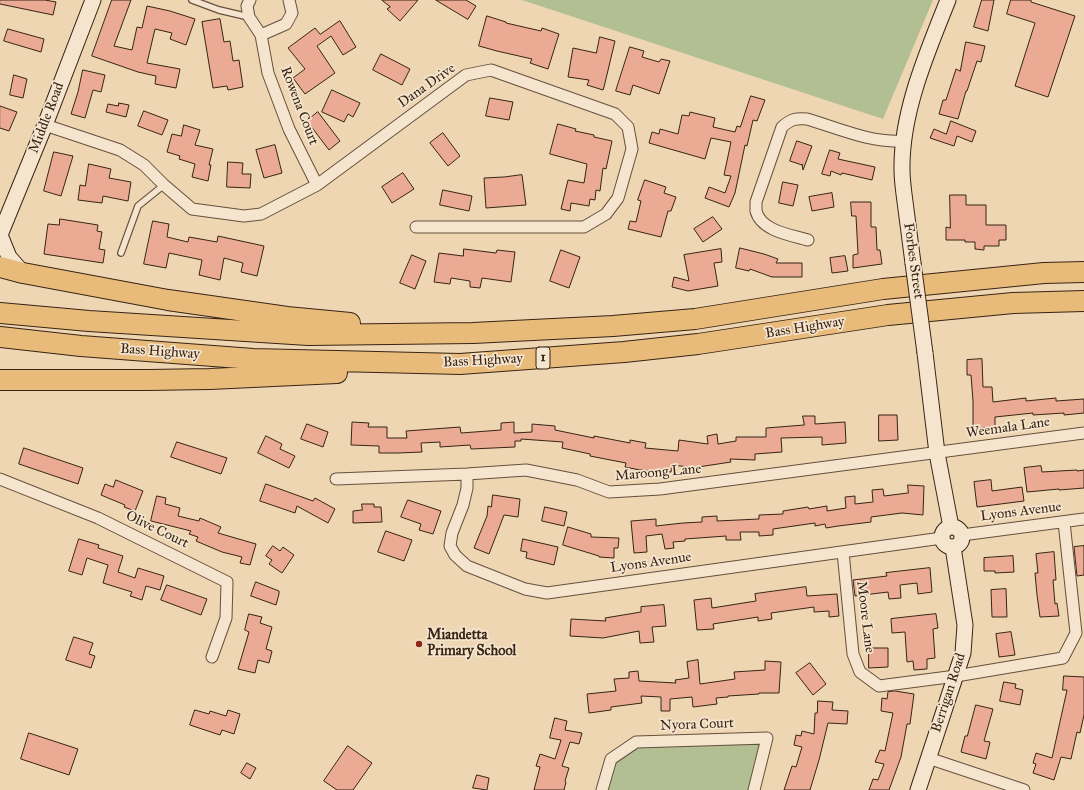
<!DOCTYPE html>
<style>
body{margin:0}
canvas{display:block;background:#efd6b3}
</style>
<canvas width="1084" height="790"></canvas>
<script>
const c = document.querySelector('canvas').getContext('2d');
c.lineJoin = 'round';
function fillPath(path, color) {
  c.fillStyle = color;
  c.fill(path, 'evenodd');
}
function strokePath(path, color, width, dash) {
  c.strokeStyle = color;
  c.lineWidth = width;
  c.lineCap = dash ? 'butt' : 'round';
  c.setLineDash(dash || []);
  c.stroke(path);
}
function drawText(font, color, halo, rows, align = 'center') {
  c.font = font + ' "IM FELL Great Primer",serif';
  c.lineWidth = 3.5;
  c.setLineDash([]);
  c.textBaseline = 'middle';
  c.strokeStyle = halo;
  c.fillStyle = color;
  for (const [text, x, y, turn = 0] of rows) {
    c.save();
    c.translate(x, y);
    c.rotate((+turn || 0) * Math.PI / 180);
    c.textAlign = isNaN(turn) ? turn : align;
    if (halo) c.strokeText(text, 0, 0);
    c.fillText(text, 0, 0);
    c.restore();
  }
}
fillPath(new Path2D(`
 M522,0h411l-50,119z
 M761,743l-12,47h-143l9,-28 24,-17z`), '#b2bf92');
const building = new Path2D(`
 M0,0h45l11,2 -3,13 -53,-11z
 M112,0h19l-17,46 18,4 5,-23 5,1 5,-22 23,5 25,8 -9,26 -16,-6 2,-6 -17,-4 -8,34 33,6 -4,19 -21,-4 1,-8 -18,-4 -46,-16z
 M382,0h36l-18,21 -13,-12 3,-2z
 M436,0h30l10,6 -8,13z
 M982,0h12l-6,31 -14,-4z
 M1011,0h20v2l44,14 -27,81 -33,-11 20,-63 -28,-9z
 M487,16l19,6v1l35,8 1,-3 17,6 -11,35 -18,-6 2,-4 -35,-8 -18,-5z
 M220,19l4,23 6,-1 3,20 6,-1 4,27 -15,3 -1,-4 -14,2 -11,-66z
 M340,21l16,26 -13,8 -12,-19 -14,10 18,27 -30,21 -12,-16 12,-9 -17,-21 27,-20 5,6z
 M8,29l36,10 -3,13 -37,-11z
 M600,37l15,4 -11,46 -1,3 -16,-5 2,-5 -21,-3 5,-29 23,5z
 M966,42l19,4 -4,16 -4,-1 -10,30h-1l-8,28 -19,-5 4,-14h3l10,-31 4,2z
 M630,47l14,4 -2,6 17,5 2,-3 9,2 -11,33 -26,-9 -3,10 -14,-4z
 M381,54l29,15 -8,16 -29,-15z
 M83,70l22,5 -4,17 -8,-2 -8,28 -14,-4 7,-22z
 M14,75l13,4 -4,19 -13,-3z
 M332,90l28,13 -7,14 -5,-3 -4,8 -22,-10z
 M751,96l14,4 -8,21 -4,-1 -6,26 -2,-1 -10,48 -6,14 -24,-9 4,-11 16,6 6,-17 -7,-1 7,-33 -20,-4 -6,21 -56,-16 3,-11 7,2 1,-5 18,5 4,-19 7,1 1,-4 25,6 -2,9 22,5 2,-6 3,1z
 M490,98l23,4 -4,18 -23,-4z
 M119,103l10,2 -3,12 -20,-5 2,-8 10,2z
 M0,106l17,6 -8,19 -9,-3z
 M144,111l24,9 -6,15 -24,-9z
 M318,112l22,29 -11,9 -22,-29z
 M951,121l25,10 -4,11 -15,-6 -3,10 -24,-8 4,-9 12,5z
 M558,124l18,5 -1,2 19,4v2l18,4 -6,28 -3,-1 -3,23 -4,-1 -1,10 -5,-1 -1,7 -18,-3 -1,8 -9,-2 7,-29 16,3 3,-19 -37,-10z
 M184,125l16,5 -5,15 18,4 -4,16h2l-3,16 -16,-4 3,-13 -16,-5 1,-3 -13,-4 5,-18 9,2z
 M443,133l17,23 -12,10 -18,-23z
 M797,141l15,5 -9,24 -1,-6v1l-12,-4z
 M275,145l7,28 -18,5 -8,-28z
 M830,150l10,3 -2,6 37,8 -3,13 -30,-7 -1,2 -10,-4 -1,5 -8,-2z
 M54,152l19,4 -12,40 -17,-5z
 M228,162l15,1 -1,11h9l-1,14 -23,-1z
 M89,164l22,5 -2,9 22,4 -3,19 -25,-5 -1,7 -24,-3 2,-15 5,1z
 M403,173l11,16 -22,14 -10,-16z
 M522,175l4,30 -40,3 -2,-30 20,-1z
 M645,180l21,7 -2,6 12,4 -5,14h-3l-7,26 -33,-8 2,-8 6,1 5,-21 -3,-1z
 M783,182l15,3 -5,21 -14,-3z
 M443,190l29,6 -3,15 -29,-6z
 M832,193l2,14 -22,4 -3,-14z
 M950,195h16v10h20v20h20v15h-7v6h-15v4l-9,-1v-7h-10v-2h-19v-13l4,1z
 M851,202h20v25h5l1,23h3l2,14 -29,4v-13l5,-1 -2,-38h-4z
 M713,217l9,12 -19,13 -9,-13z
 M60,219l38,6 -1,6 5,1 -3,17 6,1 -2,13 -59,-9 4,-30 11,1z
 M153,221l16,3 -2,13 21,5 1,-5 28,5 1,-6 46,10 -7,30 -16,-4 2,-9 -19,-5 -4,22 -21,-5 3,-15 -33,-7 -3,15 -22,-4z
 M740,248l24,6 14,5 -2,4h26v14h-30l-22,-8 -1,2 -13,-3z
 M464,249l32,4 1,-3 18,2 -4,30 -29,-4 -2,10 -10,-1v-6l-19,-3 -1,6 -16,-2 5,-29 24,3z
 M721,249l1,13 -8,1 4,23 -30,5 -16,-4 2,-10 15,4 -5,-26z
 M561,250l19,7 -11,31 -19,-7z
 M412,255l14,6 -11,28 -15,-6z
 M845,256l3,15 -16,2 -2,-15z
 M982,359l1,28h9l1,15 33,-4v3l30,-3v3l28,-2v14l-20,2v-2l-31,2v-2l-38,4v11h-22v-27l-2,-26h-4v-15z
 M879,415h18l1,25 -19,1z
 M803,416h12v8l30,-2 1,21 -24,2v-8l-41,1 1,14 -27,2v6l-25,-1 1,3 -33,5 -1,1 -25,-3 -1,7 -31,-2 -15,-3 1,-4 -36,-7v-2l-28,-6 1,-6 -42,-3v2h-6v6l-44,2 -1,-4 -30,2v-5l-19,1 1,9 -24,1h-19v-7l-28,-1 1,-23 17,1 -1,4h19v11h20l-1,-7 54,-4 1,6 40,-3v-7l13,-1v11l18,-1v-8l23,2v4l39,8v-2l36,7v-3l16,3 -1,5 33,3 1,-11 29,4 -1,-8 10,-2 1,10 18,-3v-4h30v-9l38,-3z
 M307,424l21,8 -5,15 -22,-8z
 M266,436l16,8 -2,5 15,7 -6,12 -31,-15z
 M177,442l50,16 -6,16 -50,-17z
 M24,448l59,20 -5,16 -59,-20z
 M1041,466l1,6 35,-2v1l7,-1v18l-25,2v-1l-32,3 -3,-24z
 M116,480l27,11 -8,20 -11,-4 1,-2 -24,-10 4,-11 8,3z
 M991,480l1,11 30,-4 2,14 -47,6 -3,-25z
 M266,484l47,17 2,-3 20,11 -7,14 -31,-17 -2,7 -35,-12z
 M908,485l16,1 -1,29 -21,-2 -31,4v5l-33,4 -12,2 -1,-4 -10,2v-3l-42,6v6l-14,1v-4h-19l1,8h-15v-4l-41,3v2l-12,1 1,6 -9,1 -3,-15 -16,2 1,16 -13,1 -3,-32 25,-2v7l27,-3 19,-1v-5l15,-1v5l42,-2v-4l24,-1v-3l25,-4 1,2 18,-3v5l19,-3 -1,-11 10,-1v8l18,-2 -1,-12 11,-1 1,7 24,-3z
 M493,495l27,4 -2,18 -14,-2 -15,39 -15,-6 13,-32 1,-10 3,1z
 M157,496l9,2 -1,6 15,4 -2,8 21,5 1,-3 21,9 -3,6 38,11 -6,21 -10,-2 2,-6 -20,-5 -26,-11 2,-4 -9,-3 2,-3 -40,-10z
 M408,500l33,11 -8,23 -14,-4 2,-6 -20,-7z
 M362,504h12v3h7l1,15 -29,1v-12l9,-1z
 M545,507l22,5 -3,14 -22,-5z
 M568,527l23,7v3l28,1 -1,10h-4v10l-15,-1v-1l-36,-11z
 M386,531l26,9 -8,21 -26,-9z
 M79,539l20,6 -1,3 25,8 -5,16 17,6 3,-10 26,8 -4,14 -14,-4 -4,14 -12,-4 2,-4 -29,-9 5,-18 -21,-7 -5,17 -13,-4z
 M523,539l35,8 -4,18 -28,-7 1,-6 -6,-1z
 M273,546l7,5 3,-4 11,8 -12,18 -13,-9 3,-4 -6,-4z
 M1084,546v29l-7,1 -3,-29z
 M1054,552l2,28h-3l2,24 2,-1 2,13 -19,1 -3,-22 -2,-22h3l-2,-19z
 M1013,556l1,16 -19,1v-2h-11v-13z
 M930,568l2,24 -14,2 -1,-11 -17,2 1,13 -12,1 -1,-7 -33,4 -2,-16 34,-4 -1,-3z
 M256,582l23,9v3l-3,11 -25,-9z
 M167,585l40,14 -6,16 -40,-15z
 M806,587l1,9 30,-2 2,22 -10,1v-6l-15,1v-5l-43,6 1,6 -14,2v-4l-45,7 1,5 -17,1 -3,-30 17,-2 1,10 44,-7 -1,-7z
 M1006,589l1,28h-15l-1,-27z
 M664,605l2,21 -14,1 2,15 -14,1 -1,-12 -36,7 -33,-2 1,-17 35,2 -1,-3 36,-6v-5z
 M249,614l13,3 -2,6 12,4 -6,22 6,2 -3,12 -11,-3 -3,13 -17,-4 11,-37 -4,-2z
 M936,614l2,14 -5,1 2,29 -8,1v10l-13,1 -1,-9 -6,1 -2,-30 -13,1 -1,-14z
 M1011,632l4,23 -16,2 -3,-23z
 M74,637l19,6 -4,11 6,2 -4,12 -25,-8z
 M869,648h19v19l-19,1z
 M698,660l2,24 35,-5 -1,-7 31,-2v-9l16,1 -2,31h-20v1l-31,2v1l-12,1 1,6 -24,3 -1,-10 -22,2v12h-9v-14l-20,-1 1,7 -31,4v3l-22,3 -2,-19 29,-3 -2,-12 15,-1v-6l9,-1 1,10 37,2 -1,-3 14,-2 -2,-16z
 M810,663l16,21 -13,11 -17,-22z
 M1064,676l20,1v38l-4,18 -3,-1 -6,27 -10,-2 -7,23 -21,-7 3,-9 -3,-1 3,-10 16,5 15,-68h-4z
 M1004,682l12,2 -1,4 8,2 -3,15 -20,-4z
 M895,691l19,3 -4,30h-3l-6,33 -12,33h-20l4,-11 5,1 6,-16 -9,-2 5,-12 5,1 8,-38 -12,-2 1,-13 5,1 1,-7z
 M818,701l15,1 -1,8 16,1 -1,13 -19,-1 -9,37 -9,30h-26l8,-24 4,1 6,-20 -8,-2 2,-10 5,1 1,-5 12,3 1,-21h2z
 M976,705l17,4 -9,32 6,1 -4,17 -25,-7 4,-16h2z
 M195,710l14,4 1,-3 16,5 2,-6 12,4 -6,20 -12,-4 -2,5 -30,-10z
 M555,718l12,3 -2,9 17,3 -3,11 -9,-2 -8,24 7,2 -4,13 1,1 -2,8h-30l6,-23 -4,-1 4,-12 15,5 6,-19 -11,-2z
 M29,733l49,16 -9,26 -48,-16z
 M348,746l24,17 -19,27h-16l-13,-9z
 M247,763l9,5 -6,11 -9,-6z
 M477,775l12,3 -2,12 -14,-2z`);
fillPath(building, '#eaaa94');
strokePath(building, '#372414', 1);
const lane = new Path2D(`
 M192,0l27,10 30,7
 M121,253l17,-47 26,-21`);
const street = new Path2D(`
 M250,0l-3,6 2,11 12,18 7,38 21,56 28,56
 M261,35l25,-11 6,-11 -3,-13
 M45,125l75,25 24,15 20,20 28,24 52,7 17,-2 56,-29 149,-110 25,-5 124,44 13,13 4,22 -14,49 -12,16 -22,13h-168
 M808,240c-17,-5 -47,-9 -52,-29 0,-3 0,-6 0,-9l26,-75c9,-8 14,-9 25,-8 31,9 63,24 96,22
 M467,474v14l-4,17 -11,28 -2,13 5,9 12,11 58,23 22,4 395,-55
 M0,479l98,39 129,64 -1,36 -14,39
 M336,479l131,-5 59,-4 51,10 32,12 51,-3 424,-56
 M962,535l122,-16
 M843,552l10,102 7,18 19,14 77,-10 107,-18 13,-25 -12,-111
 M928,758l96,32
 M602,790l9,-31 25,-17 131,-4 -13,52`);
const secondary = new Path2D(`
 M0,235l45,-110 48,-125
 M0,235l9,22 14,16
 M913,263c-3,-23 -6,-46 -9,-69 -1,-8 -2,-16 -2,-24 -1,-58 25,-117 46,-170
 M925,353l12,100 14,74
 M942 537a10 10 0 1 1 20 0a10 10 0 1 1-20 0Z
 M918,790l45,-137 2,-28 -12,-78`);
const highway = new Path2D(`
 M0,267l23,6 145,27 119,17 63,6
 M0,313l89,8 219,14 165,-2 140,-7 82,-7 188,-30 161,-16 40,-1
 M0,337l81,9 172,13 207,5 164,-12 74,-8 190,-29 125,-12 71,-2
 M0,380h148l62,-1 127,-6`);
strokePath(lane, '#65503c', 8);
strokePath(street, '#65503c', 13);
strokePath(secondary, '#372414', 17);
strokePath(highway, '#372414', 22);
strokePath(lane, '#f5e4ce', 5.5);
strokePath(street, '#f5e4ce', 11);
strokePath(secondary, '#f5e4ce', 15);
strokePath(highway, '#e8bb7a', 20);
const secondaryBridge = new Path2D(`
 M913,263l12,90`);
strokePath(secondaryBridge, '#372414', 17, []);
strokePath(secondaryBridge, '#f5e4ce', 15);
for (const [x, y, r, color] of [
 [419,644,4,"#8f2418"]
]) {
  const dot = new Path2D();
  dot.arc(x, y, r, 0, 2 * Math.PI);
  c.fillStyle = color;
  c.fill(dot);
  strokePath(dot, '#f5e4ce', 1.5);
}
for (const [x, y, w] of [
 [543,358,14]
]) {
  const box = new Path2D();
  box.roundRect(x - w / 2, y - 11, w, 22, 3);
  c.fillStyle = '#f5e4ce';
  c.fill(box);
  strokePath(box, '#372414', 1);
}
drawText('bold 13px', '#372414', null, [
 ["1",543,358]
]);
drawText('14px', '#372414', '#f5e4ce', [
 ["Dana Drive",427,86,-35],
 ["Rowena Court",299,106,69],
 ["Middle Road",47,118,-69],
 ["Forbes Street",913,261,82],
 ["Bass Highway",805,328,-9],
 ["Bass Highway",160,352,4],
 ["Bass Highway",483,361,-3],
 ["Weemala Lane",1008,428,-8],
 ["Maroong Lane",658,473,-5],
 ["Lyons Avenue",1021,512,-7],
 ["Olive Court",157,530,26],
 ["Lyons Avenue",651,563,-8],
 ["Moore Lane",865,617,83],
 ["Berrigan Road",949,693,-72],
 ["Nyora Court",697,725,-2]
]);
drawText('bold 14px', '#372414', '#f5e4ce', [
 ["Miandetta",427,636],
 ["Primary School",427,652]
], 'left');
</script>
